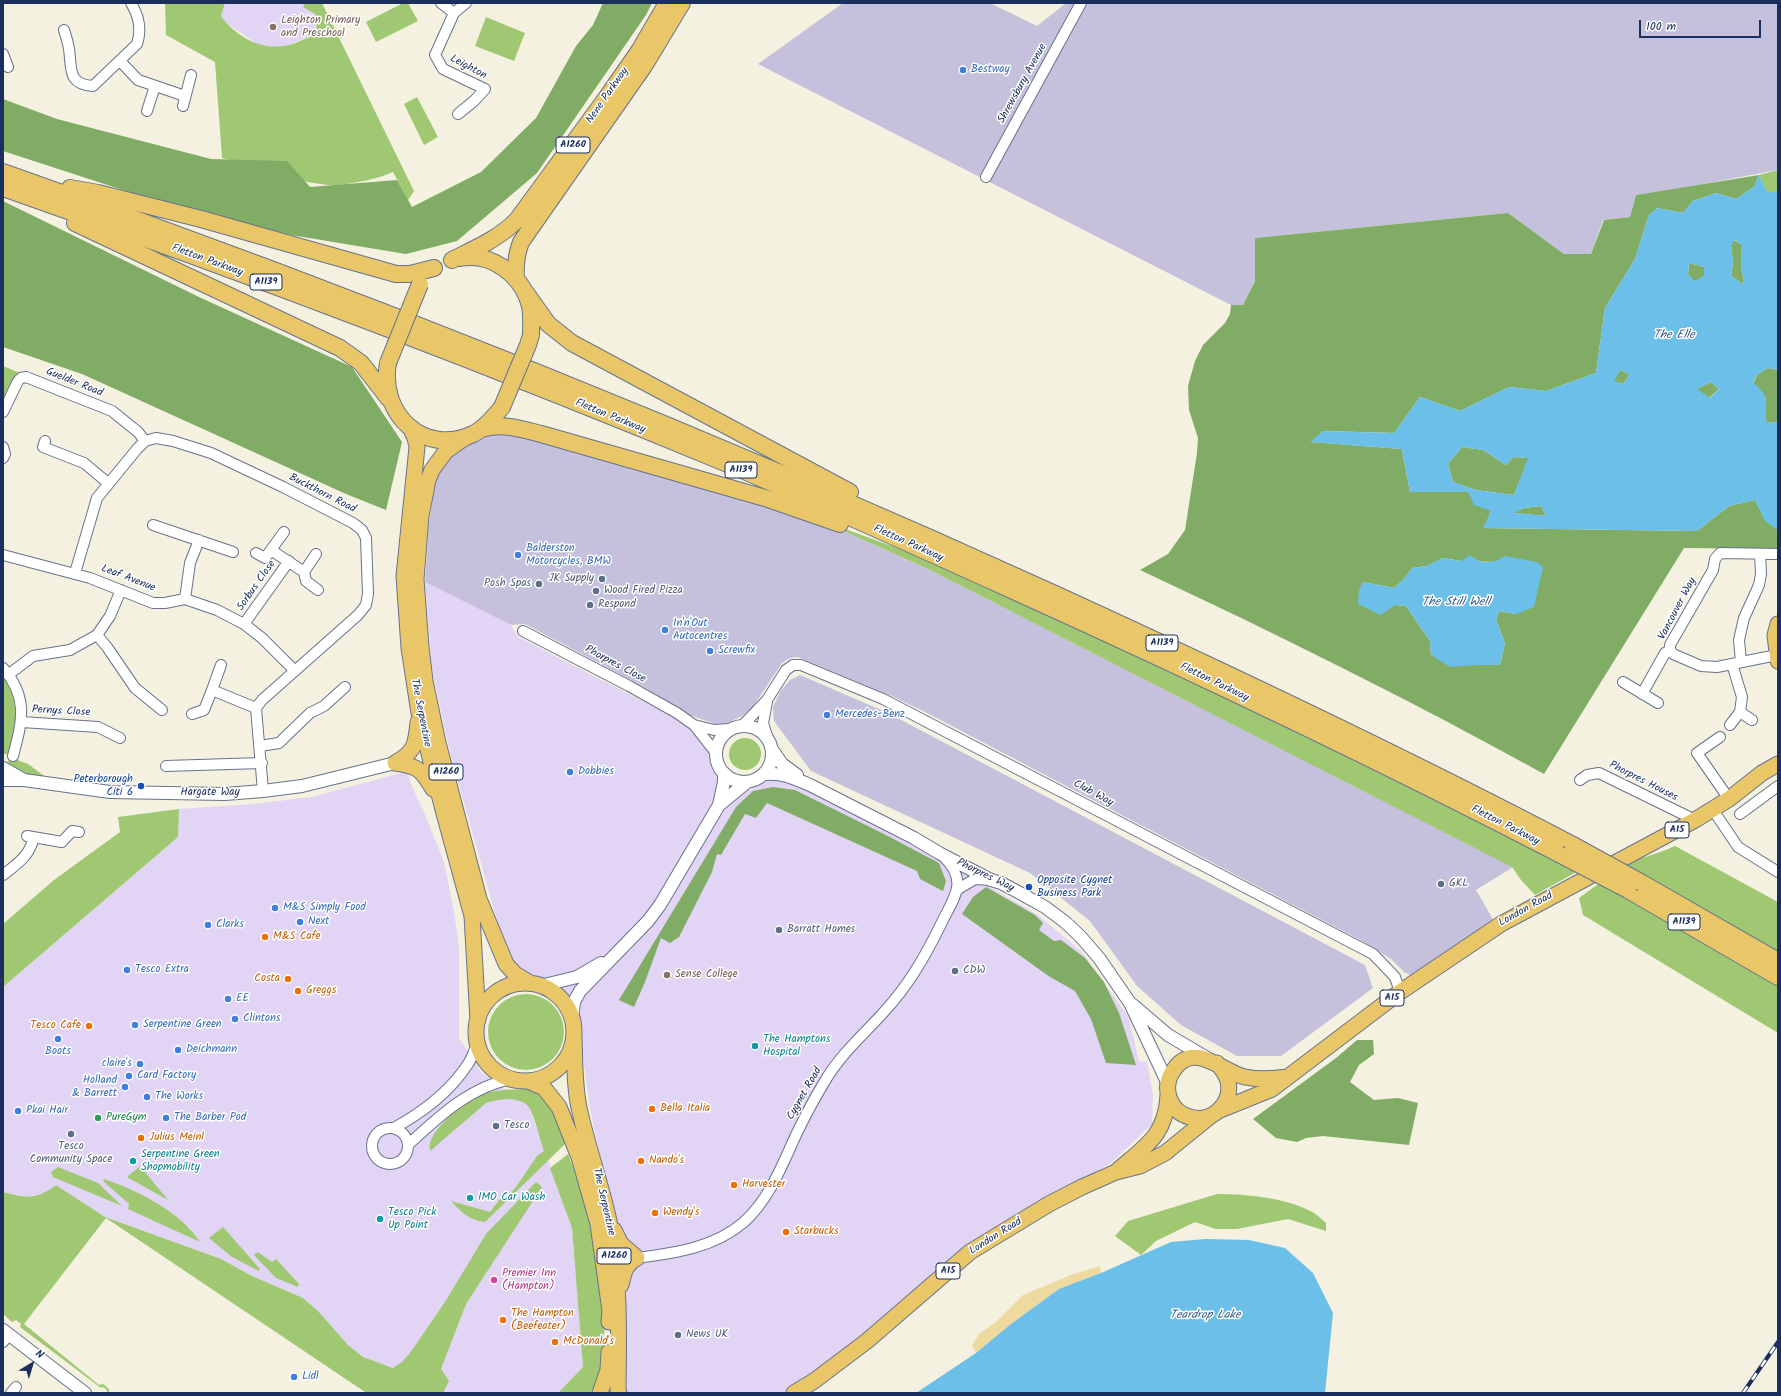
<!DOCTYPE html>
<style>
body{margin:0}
#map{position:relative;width:1781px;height:1396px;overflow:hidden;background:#f4f1e0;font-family:Kalam,sans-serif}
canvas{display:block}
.frame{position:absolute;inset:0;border:4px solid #1b2f5e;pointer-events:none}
.north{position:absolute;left:12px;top:1344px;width:40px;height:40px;-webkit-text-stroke:3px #fff;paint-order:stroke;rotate:38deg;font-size:11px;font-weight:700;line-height:16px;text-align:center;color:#1b2f5e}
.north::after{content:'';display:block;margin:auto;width:14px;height:18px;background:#1b2f5e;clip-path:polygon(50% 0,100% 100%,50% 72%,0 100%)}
.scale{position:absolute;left:1639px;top:20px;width:122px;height:18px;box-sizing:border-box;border:2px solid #1b2f5e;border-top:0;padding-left:5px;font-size:12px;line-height:14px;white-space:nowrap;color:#1b2f5e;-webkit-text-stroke:3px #fff;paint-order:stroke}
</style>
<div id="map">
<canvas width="1781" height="1396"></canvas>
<div class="frame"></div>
<div class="north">N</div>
<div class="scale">100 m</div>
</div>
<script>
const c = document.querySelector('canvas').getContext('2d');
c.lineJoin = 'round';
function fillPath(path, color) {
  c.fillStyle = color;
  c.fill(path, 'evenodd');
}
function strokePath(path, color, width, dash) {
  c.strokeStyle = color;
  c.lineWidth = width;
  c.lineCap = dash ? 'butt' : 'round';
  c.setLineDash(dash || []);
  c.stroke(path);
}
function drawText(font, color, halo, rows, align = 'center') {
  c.font = font + ' Kalam,sans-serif';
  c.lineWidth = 3;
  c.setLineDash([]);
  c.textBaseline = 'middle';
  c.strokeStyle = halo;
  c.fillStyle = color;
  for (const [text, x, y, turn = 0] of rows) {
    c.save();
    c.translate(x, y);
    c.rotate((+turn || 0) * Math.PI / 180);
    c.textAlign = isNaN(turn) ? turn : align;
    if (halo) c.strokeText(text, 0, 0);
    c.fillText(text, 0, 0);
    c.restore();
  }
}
fillPath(new Path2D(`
 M225,3h80l-2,4 12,7 2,16 -4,5 -7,3 -21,8 -10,1 -18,-3 -31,-21 -5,-7z
 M425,582l86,43 7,12 163,84 16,14 12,15 11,25 -2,6 21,16 25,-17 16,-3 13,5 180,95 65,38 43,36 47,65 11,45 8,1 6,33 -1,29 -42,40 -126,72 -150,124 -51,33h-158l-14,-181 -21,-104 -8,-58 -3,-44 -19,-16 -31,-13 -21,-18 -58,-206 -18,-84z
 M408,771l2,11 16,35 18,45 10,49 5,38v89l22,34 48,35 43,121 11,139 -25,26h-183l18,-25 -30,-11 -15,-12 -30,-34 -15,-13 -51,-22 -31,-17 -116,-42 -49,-32 -11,9 -22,3 -20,-5v-205l175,-150 1,-28 74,-5 59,-7z`), '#e1d4f4');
fillPath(new Path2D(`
 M843,3h147l47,23 29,-23h712v167l-91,17 -51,8 -6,22 -27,3 -12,34h-27l-56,-41 -253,25v42l-12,25h-12l-473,-241z
 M499,430l316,88 115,52 583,297 -37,23 18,31 -78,53 -6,1 -6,-3 -13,-13 -29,-18 -435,-228 -33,-16 -96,-40 -8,1 -8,5 -29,44 -11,9 -15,7 -9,2 -31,-11 -43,-27 -119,-63 -14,1 -86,-43 4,-58 6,-44 9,-17 22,-19z
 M800,675l88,38 477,252 8,23 -92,68h-44l-56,-31 -44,-39 -47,-65 -60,-48 -219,-102 -37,-50 -1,-14 7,-15 10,-12z`), '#c5c0db');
fillPath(new Path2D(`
 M165,3h60l-4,13c18,25 48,38 77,26 7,-3 14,-6 19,-12l-2,-16 -12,-7 2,-4h17l92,188 -6,9 -15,-28c-16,7 -36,11 -54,13 -31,2 -85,-18 -117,-27l-7,-96 -49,-27z
 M403,3h5l10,18 -42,21 -10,-20z
 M486,17l39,16 -11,28 -39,-15z
 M417,97l21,40 -14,8 -20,-41z
 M1778,170v19l-2,3 -9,1 -8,-18z
 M3,366l17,7 -17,33z
 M815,518l115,42 142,62 508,248 -45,25 -14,-15 -9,-13 -582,-297z
 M3,674c18,31 13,47 8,80h-8z
 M729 754a16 16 0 1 1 32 0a16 16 0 1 1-32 0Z
 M12,758l16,6 19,14c-16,-2 -30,-6 -43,-14z
 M179,809l-1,28 -175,150v-63l51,-44 66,-48 -2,-15z
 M1675,846l103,56v49l-151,-86c15,-9 32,-11 48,-19z
 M1601,882l177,102v49l-195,-118 -4,-17z
 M488 1032a38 38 0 1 1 76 0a38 38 0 1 1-76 0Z
 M527,1089c23,6 31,35 38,55l-80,78c-15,-1 -24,-10 -34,-21l39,11 10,-13 6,-1 10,-11 21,-31 7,-5c-5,-14 -8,-30 -14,-42 -8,-14 -33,-10 -44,-6l-56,48c-2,-11 5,-19 12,-27 30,-32 42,-34 85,-35z
 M568,1154c9,23 18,45 24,69 9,39 24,139 -2,170h-32l25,-26 -11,-139 -22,-60z
 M140,1166l28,34 -41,-23z
 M58,1167l40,16 24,23 -69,-29 -2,-5z
 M104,1179c33,11 77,33 96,63l-72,-33 1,-5 -26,-23z
 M536,1182l6,5 -76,117 -25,65 8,12 -6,12 -78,-1 -259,-174 -82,106 75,61 4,-1 6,5v4h-2v-3l-4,-3 -2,1 -81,-61 1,-3 -5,-4 -4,2 -9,-8v-122c22,6 34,8 53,-7l49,32 116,42 31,17 51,22 15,13 30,34 15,12 30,11 9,-6 8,-9 35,-51 41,-68z
 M1217,1194c30,0 72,4 97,19 5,3 8,7 12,10v8l-38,-12 -51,10h-21l-21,-7 -39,19 -15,14 -26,-19 13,-15z
 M223,1227l37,42 -1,2 -27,-14 -23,-19z
 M258,1252l14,10 4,-3 23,25 -1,3 -22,-9 -22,-23z`), '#a0c873');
fillPath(new Path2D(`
 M603,3h49l-6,12 -109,158 -80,68 -51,13 -115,-19 -159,-42 -129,-42v-52l54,20 154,40 76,2 23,26 87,-7 15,27 69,-35 55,-54 40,-72 17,-21z
 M1759,175l-5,12 -18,12 -20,-6 -23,8 -10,12 -26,-5 -8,7 -14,44 -30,49 -9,65 -50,18 -37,-4 -49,24 -40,-14 -26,36 -71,-2 -12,11 91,7 8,43h58l23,19 -7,17 213,3 32,-25 26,-6 10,20 13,10v19l-94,-1 -140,226c-132,-73 -267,-140 -404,-204l28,-16 17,-24 12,-77 1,-15 -9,-28 -1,-24 7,-25 8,-16 22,-22 5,-9 1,-9h12l12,-24v-43l253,-25 56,41h27l13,-34 26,-3 6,-22zM1506,556l10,58 -17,-3 -3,9 9,23 -5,22h-22l-47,-10 -1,-14 -24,-35 -11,-1 -32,-23 31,6 10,-9 8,-11 15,-2 16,-8 18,3 35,1z
 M3,201l196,96 153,70 50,75 -16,68 -40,-16 -264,-120 -79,-27z
 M1734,240l7,4v23l3,14 -1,3 -12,-8 2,-14 -2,-17z
 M1689,263l15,4v9l-10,6 -6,-8z
 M1768,368l10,2v52l-11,1 -2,-6 1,-18 -13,-16 5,-9z
 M1620,370l10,4 -7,10 -10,-3z
 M1711,382l8,7 -10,9 -13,-9z
 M1462,447l21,3 23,15 7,-8 16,1 -15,37 -38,-5 -23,-8 -5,-18z
 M1541,506l5,10 -33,-3 11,-5z
 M773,787l22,3 89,44 55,29 7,18 -3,10 -23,-12 -3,-8 -150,-68 -11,15 -11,-4 -24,41 -4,-1 -5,18 -33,65 -9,6 -9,-5 -16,44 -11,25 -15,-7 117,-193 17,-16z
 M986,887l49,28 8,8 -4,7 15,11 7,-1 24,18 19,24 15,31 17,52 -30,-2 -15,-44 -16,-28 -25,-14 -88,-63 11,-17z
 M1357,1040h16l1,14 -15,11 -9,17 24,18 24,-2 20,5 -9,42 -86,-9 -17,2 -9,4 -21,-4 -23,-19 83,-61z`), '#80ac65');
fillPath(new Path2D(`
 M1100,1266l1,7 -42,16 -48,35 -35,29 -4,-8 7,-11 17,-12 27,-27 48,-20z`), '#eeda9e');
fillPath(new Path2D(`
 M1759,175l8,17h9l2,-3v181l-10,-2 -10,6 -5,8c5,5 12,11 13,18 1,9 -2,15 1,23l11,-1v108l-13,-9 -10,-21 -26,6 -32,25 -214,-3 8,-17 -17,-6 -6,-13h-58l-8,-43 -92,-7 13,-11 71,2 26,-36 40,14 49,-24 37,4 50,-18 9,-65 30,-49 14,-44 8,-7 26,5 10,-12 23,-8 20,6 18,-12zM1735,240l6,4v23l3,14 -1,3 -12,-8 2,-14 -2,-17zM1689,263l15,4v9l-10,5 -6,-7zM1620,370l10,4 -7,10 -9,-3zM1711,382l8,7 -9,9 -13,-9zM1462,447l21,3 23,15 7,-8 15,1 -14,37 -38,-5 -23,-8 -5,-18zM1541,506l5,10 -32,-3 10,-5z
 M1470,555c12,10 22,9 35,1l32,6 6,5 -9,40 -18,7 -17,-3 -3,9 9,23 -5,22h-22l-28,2 -19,-12 -1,-14 -24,-35 -11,-1 -14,10 -23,-11 1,-14 4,-8 31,6 10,-9 8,-11 15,-2 16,-8 18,3z
 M1205,1239l44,1 36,8 28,25 20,40 -8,80h-409l60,-40 35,-29 48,-35 42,-16 70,-31z`), '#6cbfe8');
const minor = new Path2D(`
 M441,3l13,10
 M64,30c2,6 4,13 5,19 3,20 -2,35 24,37l44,-42c5,-15 2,-28 -6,-41
 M3,54l5,13
 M120,61l18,19 47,16
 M183,106l8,-31
 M147,111l8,-25
 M458,114l16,-13 11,-12 -42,-20 -8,-14 19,-42 12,-10
 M986,177l95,-174
 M3,412l15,-31 3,-3 5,-1 86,34 26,21 7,9
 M45,441l-2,6 41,16 24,20
 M3,447l2,7 -2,4
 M153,525l80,27
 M271,550l33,22
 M256,553l9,5 19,-26
 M316,554l-12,18 2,9 12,9
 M3,555l87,23 63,25h12l20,-4 32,11 27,14 18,14 33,33
 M75,573l22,-75 40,-49 8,-8 11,-3 17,3 38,12 72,34 70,36 9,7 4,8 2,56 -2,11 -8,10 -96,85 -6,8 7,83
 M185,599l5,-36 9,-23
 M244,624l45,-63
 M523,631l106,55 48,27 17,12 22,28
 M97,635l10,12 28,41 27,22
 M1777,655l-60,12 -16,-1 -28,-12 -3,-4v-5l43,-75 2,-11 5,-6 58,1
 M1741,662l-2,-22 5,-22 15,-33 2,-11 -1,-20
 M3,668c26,30 19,54 10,88
 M8,675l25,-19 37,-6 27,-15 13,-19 11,-26
 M1623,682l35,21
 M212,690l9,-25
 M1642,694l23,-41 5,-3
 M1740,712l12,8
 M192,714l12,-4 8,-20 44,18
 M22,722l76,5 22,11
 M694,725l20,5 16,-1
 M743,725l24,-25 19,-30 7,-5h8l82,34 490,255 22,23 5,15
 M1730,725l10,-13 2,-15 -10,-33
 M767,736l-4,-13 4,-21
 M1720,737l-23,16 32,46
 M260,746l19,-3 31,-30 14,-7 21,-19
 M166,766l96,-3
 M1580,780l7,-5 12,-2 96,47
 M1713,810l25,37 40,25
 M1740,814l38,-28
 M27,836l35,6 10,-11 7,1
 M3,875c15,-12 26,-18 31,-38
 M958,889l17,-10 15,1
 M372 1146a18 18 0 1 1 36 0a18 18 0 1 1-36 0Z
 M394,1128c29,-16 55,-35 74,-64 4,-6 7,-15 9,-22
 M408,1145c30,-28 63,-59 104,-66
 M637,1258c38,-5 77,-10 107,-36 25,-23 37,-54 51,-85 9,-19 19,-38 30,-56 15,-26 38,-46 58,-68 26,-28 43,-58 59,-91 13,-26 26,-41 2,-65
 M3,1342l6,-7
 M11,1393l5,-6`);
const tertiary = new Path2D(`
 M716 754a28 28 0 1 1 56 0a28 28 0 1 1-56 0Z
 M773,751l9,13 15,11
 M3,768l21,12
 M765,774c16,-2 29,4 45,11l104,53 25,15 52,27 10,3 17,9 27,15 20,15 15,14 19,22 31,45 38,81
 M3,780h21l86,12 115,2 38,-3 39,-5 93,-23
 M719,805l28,-23
 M540,986l37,-9 24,-14
 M1133,1005l35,30 39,23
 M572,1019l2,-17 6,-11 68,-70 12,-16 59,-100 5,-23v-9
 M3,1330l82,63`);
const primary = new Path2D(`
 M410,427l5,11 2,9 -13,129 5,72 10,65 23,93 30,110 6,104
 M466,437l-20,14 -14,19 -4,10 -7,36 -5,63 5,68 4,34 13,62 41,156 27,65 9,10 15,9
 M1778,624l-3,11 3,26
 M395,763c23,3 26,6 38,26
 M395,763c20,-11 21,-19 23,-41
 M476 1032a49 49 0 1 1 98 0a49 49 0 1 1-98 0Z
 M574,1036c1,25 0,52 6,76 8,36 21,72 29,109 11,56 10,112 9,169l1,3
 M1217,1063c5,6 9,11 11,18 5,22 -16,43 -38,36 -9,-2 -16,-8 -20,-17 -4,-10 -3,-20 3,-29 20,-32 49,1 72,6 15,3 28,2 43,0
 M528,1081l16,7 15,19 20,50 19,67 12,87 -1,11
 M1220,1110l52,-21 128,-97 101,-68 194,-104 34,-21 33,-26 16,-9
 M1118,1170c28,-24 48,-35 50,-75
 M614,1230l7,14 16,14c-12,6 -13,15 -16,27
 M600,1393l8,-23 1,-18
 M794,1393l20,-12 53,-40 103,-89 79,-48 33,-17 34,-15 24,-6 25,-13 47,-38`);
const trunk = new Path2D(`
 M3,172c357,125 708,265 1052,422 175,80 348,162 518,251
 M3,188c246,86 491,179 732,279 91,39 182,80 272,121 186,84 371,172 552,266
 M70,188l28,5 103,26 195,55h14l24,-6
 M75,223l265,125 21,15 28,36
 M460,258c32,-6 62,17 70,48 2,9 1,19 1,29
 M452,260c24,-12 46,-21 65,-40l90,-123 32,-46 28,-48
 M516,279c-1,-14 0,-24 5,-37l123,-176 38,-63
 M526,293l22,31 24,19 278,149
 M388,363c-9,51 36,94 85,71 12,-6 21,-17 29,-27
 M481,429c23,-6 37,-1 60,5l224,64 75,26
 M1642,883l136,78
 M1628,890l150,87`);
strokePath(minor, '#67738c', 12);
strokePath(tertiary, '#67738c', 14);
strokePath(primary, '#67738c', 17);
strokePath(trunk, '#67738c', 18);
strokePath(minor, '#fff', 10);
strokePath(tertiary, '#fff', 12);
strokePath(primary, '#e9c769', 15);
strokePath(trunk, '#e9c769', 16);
const rail = new Path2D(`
 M1743,1393l35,-51`);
strokePath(rail, '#1b2f5e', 4);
strokePath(rail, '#fff', 2.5, [8]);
const trunkBridge = new Path2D(`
 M388,363l32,-79
 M502,407l26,-62 3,-10
 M1573,845l69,38
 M1559,854l69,36`);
strokePath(trunkBridge, '#67738c', 18, []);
strokePath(trunkBridge, '#e9c769', 16);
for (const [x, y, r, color] of [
 [273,27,4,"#8d6e63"],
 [963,70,4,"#3f7fe0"],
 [518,555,4,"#3f7fe0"],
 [602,579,4,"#5c6f8a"],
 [539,584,4,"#5c6f8a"],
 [596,591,4,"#5c6f8a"],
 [590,605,4,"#5c6f8a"],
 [665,630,4,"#3f7fe0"],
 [710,651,4,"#3f7fe0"],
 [827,715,4,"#3f7fe0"],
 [570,772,4,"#3f7fe0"],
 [141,786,4,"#1a4fb4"],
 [1441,884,4,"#5c6f8a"],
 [1029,887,4,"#1a4fb4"],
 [275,908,4,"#3f7fe0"],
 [300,922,4,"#3f7fe0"],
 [208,925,4,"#3f7fe0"],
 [779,930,4,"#5c6f8a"],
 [265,937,4,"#e8710a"],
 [127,970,4,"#3f7fe0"],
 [955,971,4,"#5c6f8a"],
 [667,975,4,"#8d6e63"],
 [288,979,4,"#e8710a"],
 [298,991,4,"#e8710a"],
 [228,999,4,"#3f7fe0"],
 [235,1019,4,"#3f7fe0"],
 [135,1025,4,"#3f7fe0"],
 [89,1026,4,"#e8710a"],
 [58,1039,4,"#3f7fe0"],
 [755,1046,4,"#0f9aa8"],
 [178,1050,4,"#3f7fe0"],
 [140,1064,4,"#3f7fe0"],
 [129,1076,4,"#3f7fe0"],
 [125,1087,4,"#3f7fe0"],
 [147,1097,4,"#3f7fe0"],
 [652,1109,4,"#e8710a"],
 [18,1111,4,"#3f7fe0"],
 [98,1118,4,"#2e9e5b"],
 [166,1118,4,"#3f7fe0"],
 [496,1126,4,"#5c6f8a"],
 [71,1134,4,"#5c6f8a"],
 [141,1138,4,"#e8710a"],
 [133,1161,4,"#0f9aa8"],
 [641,1161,4,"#e8710a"],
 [734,1185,4,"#e8710a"],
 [470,1198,4,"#0f9aa8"],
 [655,1213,4,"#e8710a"],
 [380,1219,4,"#0f9aa8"],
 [786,1232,4,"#e8710a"],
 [494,1280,4,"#d1479c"],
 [503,1320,4,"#e8710a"],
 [678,1335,4,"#5c6f8a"],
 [555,1342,4,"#e8710a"],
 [294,1377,4,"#3f7fe0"]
]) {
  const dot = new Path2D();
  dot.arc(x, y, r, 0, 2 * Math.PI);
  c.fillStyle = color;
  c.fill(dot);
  strokePath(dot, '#fff', 1.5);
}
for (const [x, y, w] of [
 [573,145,34],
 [266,282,32],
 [741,470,32],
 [1162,643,32],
 [446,772,34],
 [1677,830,24],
 [1684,922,32],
 [1392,998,24],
 [614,1256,34],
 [948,1271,24]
]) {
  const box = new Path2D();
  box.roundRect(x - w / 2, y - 8, w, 16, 3);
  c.fillStyle = '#fff';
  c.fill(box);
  strokePath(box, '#1b2f5e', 1);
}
drawText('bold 10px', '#1b2f5e', null, [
 ["A1260",573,145],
 ["A1139",266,282],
 ["A1139",741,470],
 ["A1139",1162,643],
 ["A1260",446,772],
 ["A15",1677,830],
 ["A1139",1684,922],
 ["A15",1392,998],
 ["A1260",614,1256],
 ["A15",948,1271]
]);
drawText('11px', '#785e54', '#fff', [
 ["Leighton Primary",281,21],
 ["and Preschool",281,34],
 ["Sense College",675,975]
], 'left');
drawText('11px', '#1b2f5e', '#fff', [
 ["Leighton",468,68,28],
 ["Shrewsbury Avenue",1023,84,-61],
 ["Nene Parkway",608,96,-55],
 ["Fletton Parkway",207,261,20],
 ["Guelder Road",74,383,22],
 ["Fletton Parkway",610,417,22],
 ["Buckthorn Road",322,494,27],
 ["Fletton Parkway",908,544,24],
 ["Leaf Avenue",128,579,21],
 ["Sorbus Close",257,586,-55],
 ["Vancouver Way",1678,609,-62],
 ["Phorpres Close",615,665,28],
 ["Fletton Parkway",1214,683,26],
 ["Pernys Close",61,712,3],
 ["The Serpentine",420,713,79],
 ["Phorpres Houses",1643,782,27],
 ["Hargate Way",210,793],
 ["Club Way",1093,794,28],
 ["Fletton Parkway",1505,826,27],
 ["Phorpres Way",985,876,26],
 ["London Road",1526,910,-29],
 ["Cygnet Road",805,1094,-60],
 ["The Serpentine",603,1202,77],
 ["London Road",996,1237,-32]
]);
drawText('11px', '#366cbe', '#fff', [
 ["Bestway",971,70],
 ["Balderston",526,549],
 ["Motorcycles, BMW",526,562],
 ["In'n'Out",673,624],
 ["Autocentres",673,637],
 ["Screwfix",718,651],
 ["Mercedes-Benz",835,715],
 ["Dobbies",578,772],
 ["M&S Simply Food",283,908],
 ["Next",308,922],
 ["Clarks",216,925],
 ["Tesco Extra",135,970],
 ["EE",236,999],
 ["Clintons",243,1019],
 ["Serpentine Green",143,1025],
 ["Deichmann",186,1050],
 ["Boots",58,1052,"center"],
 ["claire's",132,1064,"right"],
 ["Card Factory",137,1076],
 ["Holland",117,1081,"right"],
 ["& Barrett",117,1094,"right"],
 ["The Works",155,1097],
 ["Pkai Hair",26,1111],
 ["The Barber Pod",174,1118],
 ["Lidl",302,1377]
], 'left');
drawText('11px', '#4e5e75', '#fff', [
 ["JK Supply",594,579,"right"],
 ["Posh Spas",531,584,"right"],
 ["Wood Fired Pizza",604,591],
 ["Respond",598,605],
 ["GKL",1449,884],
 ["Barratt Homes",787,930],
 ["CDW",963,971],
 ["Tesco",504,1126],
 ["Tesco",71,1147,"center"],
 ["Community Space",71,1160,"center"],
 ["News UK",686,1335]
], 'left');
drawText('11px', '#164399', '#fff', [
 ["Peterborough",133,780],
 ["Citi 6",133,793],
 ["Opposite Cygnet",1037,881,"left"],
 ["Business Park",1037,894,"left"]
], 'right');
drawText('11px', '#c56008', '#fff', [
 ["M&S Cafe",273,937],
 ["Costa",280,979,"right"],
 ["Greggs",306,991],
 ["Tesco Cafe",81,1026,"right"],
 ["Bella Italia",660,1109],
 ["Julius Meinl",149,1138],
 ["Nando's",649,1161],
 ["Harvester",742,1185],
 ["Wendy's",663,1213],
 ["Starbucks",794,1232],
 ["The Hampton",511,1314],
 ["(Beefeater)",511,1327],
 ["McDonald's",563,1342]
], 'left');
drawText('11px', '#0d838f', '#fff', [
 ["The Hamptons",763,1040],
 ["Hospital",763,1053],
 ["Serpentine Green",141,1155],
 ["Shopmobility",141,1168],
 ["IMO Car Wash",478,1198],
 ["Tesco Pick",388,1213],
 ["Up Point",388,1226]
], 'left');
drawText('11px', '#27864d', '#fff', [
 ["PureGym",106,1118]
], 'left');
drawText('11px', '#b23c85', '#fff', [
 ["Premier Inn",502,1274],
 ["(Hampton)",502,1287]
], 'left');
drawText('italic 12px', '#335a87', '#fff', [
 ["The Elle",1674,336],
 ["The Still Well",1456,603],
 ["Teardrop Lake",1205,1316]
]);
</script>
